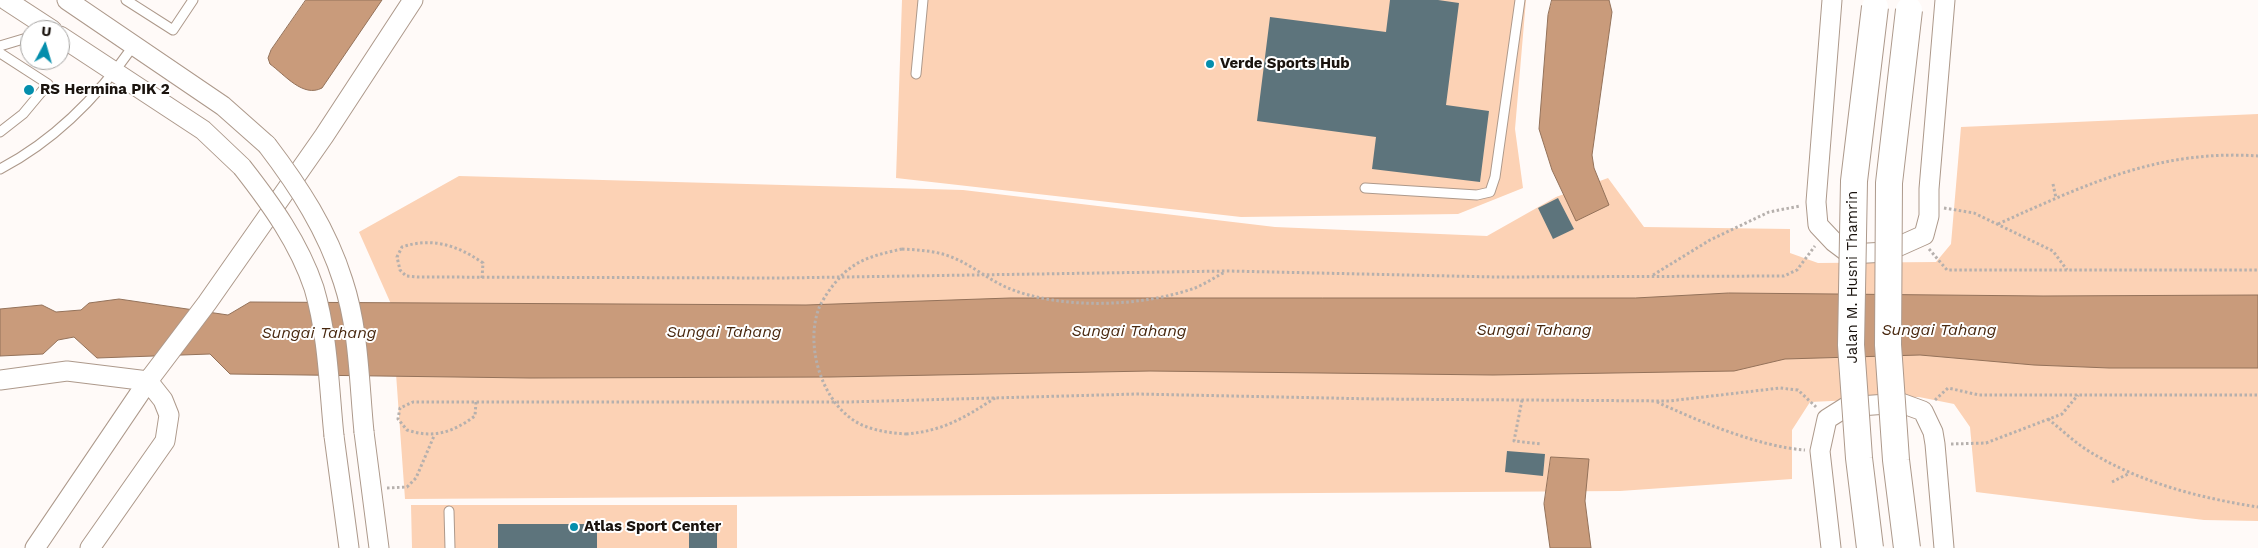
<!DOCTYPE html>
<style>
body{margin:0}
#map{position:relative;width:2258px;height:548px;overflow:hidden;background:#fffaf8;font-family:"Work Sans",sans-serif}
canvas{display:block}
.north{position:absolute;left:20px;top:20px;width:50px;height:50px;box-sizing:border-box;background:#fff;border:1px solid #a3a19f;border-radius:50%;rotate:6deg;font-size:14px;font-weight:700;line-height:20px;text-align:center;color:#1a130e}
.north::after{content:'';display:block;margin:auto;width:18px;height:22px;background:#048eac;clip-path:polygon(50% 0,100% 100%,50% 72%,0 100%)}
</style>
<div id="map">
<canvas width="2258" height="548"></canvas>
<div class="north">U</div>
</div>
<script>
const c = document.querySelector('canvas').getContext('2d');
c.lineJoin = 'round';
function fillPath(path, color) {
  c.fillStyle = color;
  c.fill(path, 'evenodd');
}
function strokePath(path, color, width, dash) {
  c.strokeStyle = color;
  c.lineWidth = width;
  c.lineCap = dash ? 'butt' : 'round';
  c.setLineDash(dash || []);
  c.stroke(path);
}
function drawText(font, color, halo, rows, align = 'center') {
  c.font = font + ' "Work Sans",sans-serif';
  c.lineWidth = 4;
  c.setLineDash([]);
  c.textBaseline = 'middle';
  c.strokeStyle = halo;
  c.fillStyle = color;
  for (const [text, x, y, turn = 0] of rows) {
    c.save();
    c.translate(x, y);
    c.rotate((+turn || 0) * Math.PI / 180);
    c.textAlign = isNaN(turn) ? turn : align;
    if (halo) c.strokeText(text, 0, 0);
    c.fillText(text, 0, 0);
    c.restore();
  }
}
fillPath(new Path2D(`
 M902,0h624l-11,129 8,59 -65,26 -217,3 -345,-39z
 M2258,114v407l-54,-1 -228,-28 -6,-65 -16,-23 -35,-7 -109,5 -18,28v49l-172,12 -1215,8 -14,-195 -32,-72 100,-56 504,14 312,37 212,9 69,-39 52,-19 36,49 146,2v24l28,10 118,-1 15,-18 10,-117z
 M411,505h326v43h-325z`), '#fcd2b5');
const water = new Path2D(`
 M306,0h76l-60,88c-19,10 -37,-13 -52,-24l-2,-6 3,-8z
 M1552,0h57l3,12 -20,143 2,13 15,37 -33,16 -24,-51 -13,-41 9,-114z
 M1729,293l314,3 215,-1v73h-149l-75,-3 -114,-10 -135,4 -51,12 -241,4 -343,-4 -319,6 -301,1 -300,-4 -20,-20 -113,4 -23,-21 -16,3 -15,14 -43,2v-47l42,-4 14,7 25,-2 8,-7 30,-4 109,16 22,-13 556,3 204,-7h625z
 M1551,457l38,2 -4,42 6,47h-41l-6,-44z`);
fillPath(water, '#c99b7b');
strokePath(water, '#94725a', 1);
fillPath(new Path2D(`
 M1390,0h48l21,3 -13,102 43,6 -9,71 -108,-13 4,-32 -119,-16 13,-104 116,15z
 M1558,198l16,31 -21,10 -15,-31z
 M1507,451l38,3 -2,22 -38,-4z
 M498,524h99v24h-99z
 M689,528h28v20h-28z`), '#5d747c');
const service = new Path2D(`
 M126,0l47,30 20,-30
 M0,46l30,-9
 M0,53l48,31 -25,30 -23,18
 M916,74l7,-74
 M0,169c54,-28 99,-74 134,-124
 M1365,188l112,7 13,-3 5,-15 25,-177
 M449,511l1,37`);
const minor = new Path2D(`
 M6,0l46,30
 M67,0l156,106 44,39
 M1832,0l-16,202 2,23 16,17 16,12 36,-2 38,-17 5,-19v-27l16,-189
 M60,36l143,94 39,37
 M0,380l67,-9 81,10 15,19 6,15 -4,26 -75,107
 M364,432l15,116
 M334,436l15,112
 M35,548l113,-167 59,-78 117,-167 89,-136
 M1831,548l-11,-97 7,-32 19,-12 55,-4 22,8 10,21 2,12 9,104`);
strokePath(service, '#ad998b', 11);
strokePath(minor, '#ad998b', 21);
strokePath(new Path2D(`
 M2053,184l3,14
 M1944,208l30,5 79,38 14,19
 M1998,224c87,-39 161,-75 260,-68
 M902,249c18,1 36,2 52,9 19,8 35,22 54,30 53,22 133,19 187,0 10,-4 20,-11 30,-16
 M1929,249l18,21h311
 M1653,275l57,-35 59,-28 31,-6
 M482,278l1,-15c-26,-18 -51,-26 -81,-16l-5,10 3,13 6,6 12,1 363,1 447,-7 267,6 289,-1 13,-6 18,-24
 M1522,400l-8,41 28,3
 M1935,400l13,-12 31,7h279
 M476,402l-1,14c-22,16 -41,23 -68,14l-9,-11 2,-11 13,-6h435l289,-8 239,5 293,2 111,-13 18,2 18,17
 M1657,402c41,19 103,45 148,48
 M2048,419c13,10 25,22 39,31 51,32 112,48 171,57
 M906,434c37,-3 58,-16 89,-36
 M1951,444l35,-1 76,-29 16,-19
 M2112,482l18,-9
 M387,488l20,-1 9,-9 18,-42`), '#b6b0ad', 3, [2.5, 2.5]);
strokePath(service, '#fff', 9);
strokePath(minor, '#fff', 19);
const minorBridge = new Path2D(`
 M267,145c32,42 60,85 76,136 16,48 16,101 21,151
 M242,167c29,37 57,76 72,121 14,47 15,100 20,148`);
const secondaryBridge = new Path2D(`
 M1870,548l-11,-90 -8,-113 3,-164 21,-174
 M1907,548l-11,-88 -8,-115 1,-162 20,-173`);
strokePath(minorBridge, '#ad998b', 21, []);
strokePath(secondaryBridge, '#ad998b', 28, []);
strokePath(new Path2D(`
 M902,249c-18,4 -38,8 -53,20 -11,8 -25,27 -30,39 -15,39 4,99 43,117 14,6 29,8 44,9`), '#b6b0ad', 3, [2.5, 2.5]);
strokePath(minorBridge, '#fff', 19);
strokePath(secondaryBridge, '#fff', 26);
for (const [x, y, r, color] of [
 [1210,64,5,"#048eac"],
 [29,90,6,"#048eac"],
 [574,527,5,"#048eac"]
]) {
  const dot = new Path2D();
  dot.arc(x, y, r, 0, 2 * Math.PI);
  c.fillStyle = color;
  c.fill(dot);
  strokePath(dot, '#fff', 2);
}
drawText('bold 15px', '#1a130e', '#fff', [
 ["Verde Sports Hub",1220,64],
 ["RS Hermina PIK 2",40,90],
 ["Atlas Sport Center",584,527]
], 'left');
drawText('15px', '#1a130e', '#fff', [
 ["Jalan M. Husni Thamrin",1853,277,-90]
]);
drawText('italic 16px', '#48270e', '#fff', [
 ["Sungai Tahang",1534,330],
 ["Sungai Tahang",1939,330],
 ["Sungai Tahang",1129,331],
 ["Sungai Tahang",724,332],
 ["Sungai Tahang",319,333]
]);
</script>
